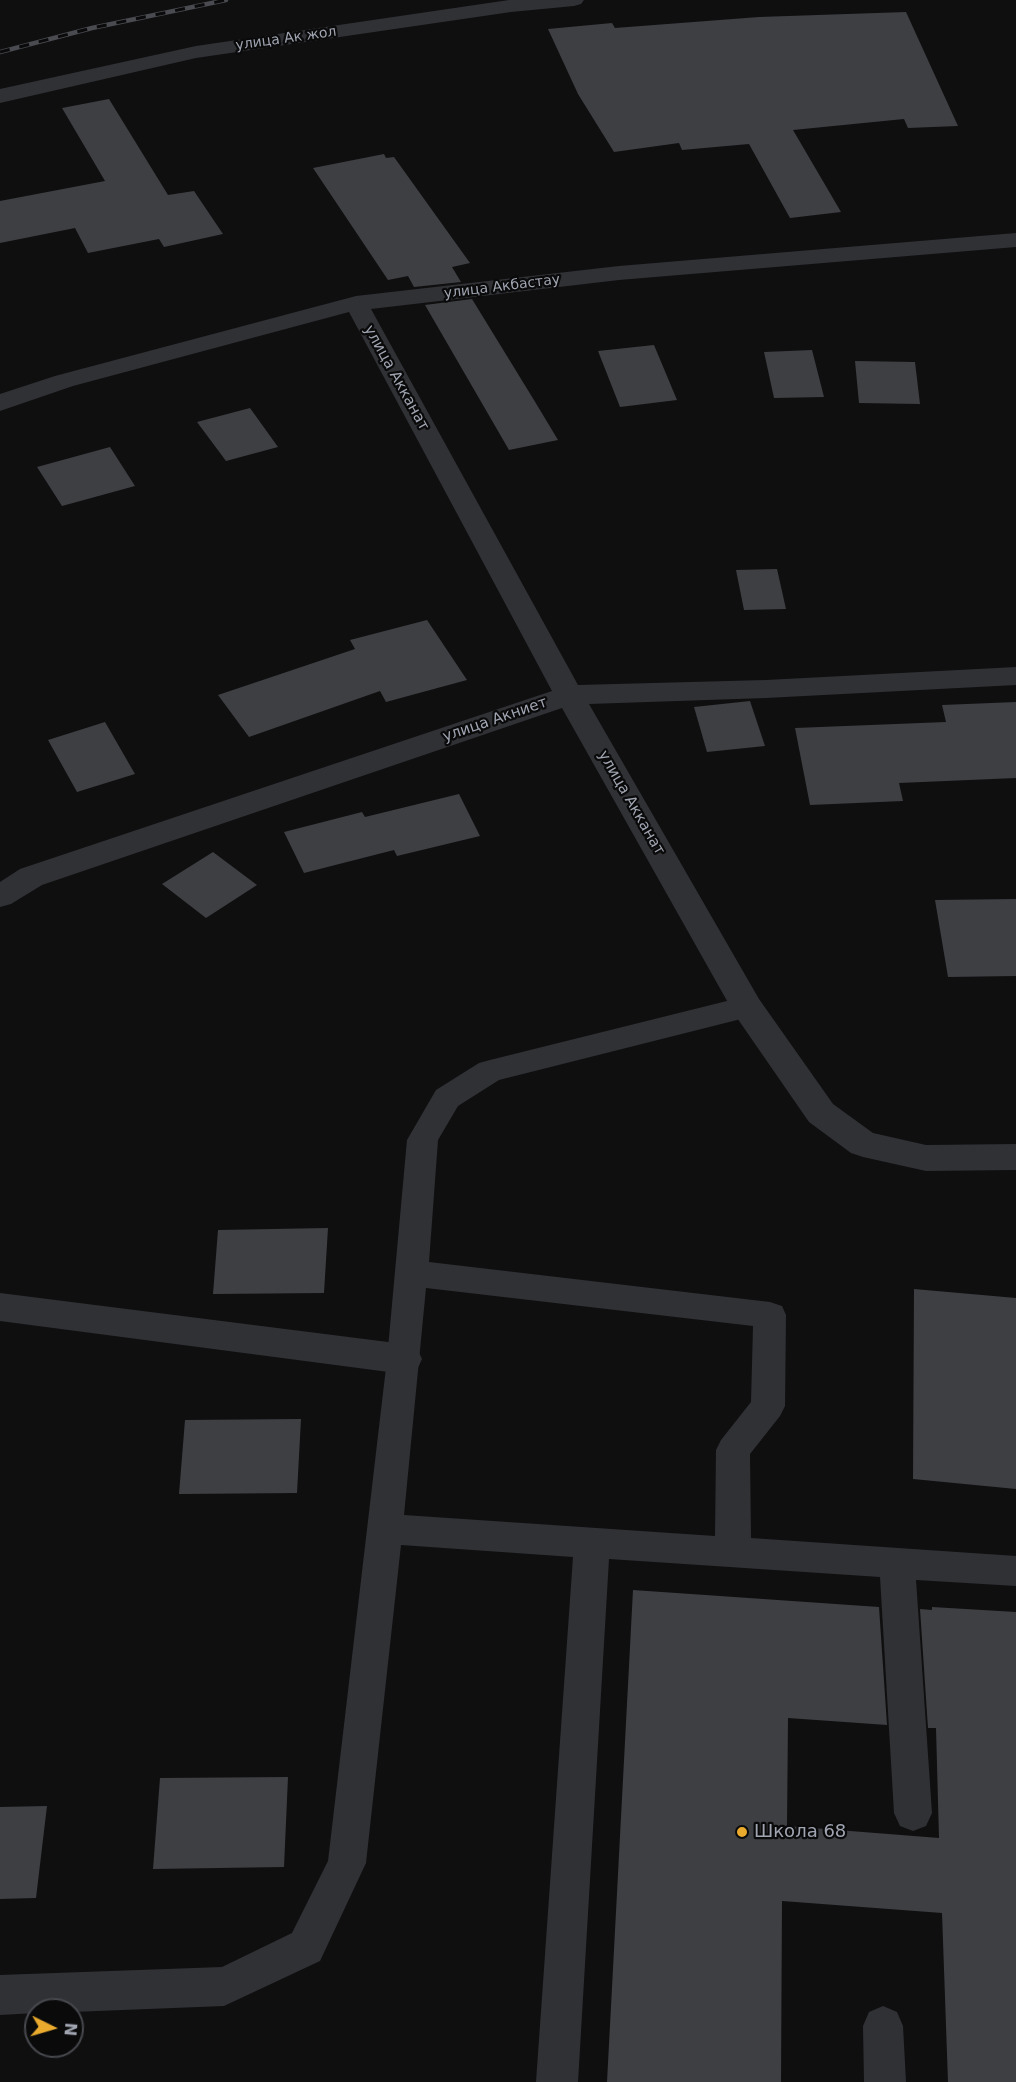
<!DOCTYPE html>
<meta charset="utf-8">
<style>
body{margin:0}
#map{position:relative;width:1016px;height:2082px;overflow:hidden;background:#0f0f10;font-family:"DejaVu Sans",sans-serif}
canvas{display:block}
.north{position:absolute;left:24px;top:1998px;width:60px;height:60px;box-sizing:border-box;background:#0a0a0b;border:2px solid #46484d;border-radius:50%;rotate:95deg;font-size:16px;font-weight:700;line-height:24px;text-align:center;color:#a0a5b1}
.north::after{content:'';display:block;margin:auto;width:21px;height:27px;background:#e9aa2e;clip-path:polygon(50% 0,100% 100%,50% 72%,0 100%)}
</style>
<div id="map">
<canvas width="1016" height="2082"></canvas>
<div class="north">N</div>
</div>
<script>
const c = document.querySelector('canvas').getContext('2d');
c.lineJoin = 'round';
function fillPath(path, color) {
  c.fillStyle = color;
  c.fill(path, 'evenodd');
}
function strokePath(path, color, width, dash) {
  c.strokeStyle = color;
  c.lineWidth = width;
  c.lineCap = dash ? 'butt' : 'round';
  c.setLineDash(dash || []);
  c.stroke(path);
}
function drawText(font, color, halo, rows, align = 'center') {
  c.font = font + ' "DejaVu Sans",sans-serif';
  c.lineWidth = 4.5;
  c.setLineDash([]);
  c.textBaseline = 'middle';
  c.strokeStyle = halo;
  c.fillStyle = color;
  for (const [text, x, y, turn = 0] of rows) {
    c.save();
    c.translate(x, y);
    c.rotate((+turn || 0) * Math.PI / 180);
    c.textAlign = isNaN(turn) ? turn : align;
    if (halo) c.strokeText(text, 0, 0);
    c.fillText(text, 0, 0);
    c.restore();
  }
}
fillPath(new Path2D(`
 M906,12l52,114 -50,2 -4,-9 -111,11 48,82 -51,6 -41,-74 -67,6 -3,-7 -65,9 -36,-58 -30,-65 64,-6 3,5 144,-11z
 M109,99l59,96 26,-4 29,43 -59,13 -5,-8 -71,14 -13,-25 -75,15v-42l105,-20 -43,-73z
 M384,154l2,4 8,-1 76,106 -18,4 9,15 -47,5 -6,-11 -20,4 -75,-112z
 M472,299l65,106 21,35 -49,10 -84,-145z
 M654,345l23,55 -57,7 -22,-56z
 M812,350l12,47 -50,1 -10,-46z
 M855,361l60,1 5,42 -61,-1z
 M250,408l28,39 -52,14 -29,-39z
 M110,447l25,39 -73,20 -25,-39z
 M777,569l9,40 -42,1 -8,-40z
 M427,620l40,60 -81,22 -6,-11 -131,46 -31,-42 137,-46 -5,-9z
 M750,701l15,45 -58,6 -13,-45z
 M1016,702v76l-117,5 4,18 -93,4 -15,-77 151,-6 -4,-17z
 M105,722l30,52 -58,18 -29,-52z
 M459,794l21,42 -83,20 -3,-6 -90,23 -20,-41 78,-20 3,5z
 M213,852l44,33 -51,33 -44,-34z
 M1016,899v77l-68,1 -13,-77z
 M328,1228l-4,65 -111,1 5,-64z
 M914,1289l102,9v191l-103,-10z
 M301,1419l-4,74 -118,1 6,-74z
 M633,1590l246,17 8,118 -99,-7 -1,108 152,12 -3,-110h-8l-8,-119 12,1v-3l84,5v470h-68l-6,-169 -160,-12 -1,181h-174z
 M288,1777l-4,90 -131,2 7,-91z
 M47,1806l-11,92 -36,1v-92z`), '#3e3f43');
fillPath(new Path2D(`
 M747,996l10,3 5,8 -5,8 -258,65 -41,26 -20,34 -9,122 341,40 12,4 4,9 -1,91 -5,10 -30,38 1,84 265,18v30l-100,-6 16,233 -6,13 -13,5 -13,-5 -6,-13 -14,-236 -271,-18 -31,523h-42l37,-525 -172,-12 -35,318 -46,98 -96,45 -152,6 -36,-2v3l-36,2v-40l222,-8 70,-34 36,-72 59,-502 20,-219 29,-50 43,-27 11,-3zM426,1288l327,38 -2,76 -30,38 -5,10 -1,86 -311,-21z
 M883,2006l14,6 6,14 3,56h-42l-1,-56 6,-14z`), '#303135');
fillPath(new Path2D(`
 M509,0h75l-3,4 -7,2 -63,6 -315,46 -196,45v-14l196,-43z
 M1016,233v14l-397,33 -248,29 207,376 188,-5 250,-13v18l-250,13 -177,6 170,295 74,105 40,29 53,12 90,-1v26l-90,1 -63,-14 -12,-4 -42,-31 -74,-107 -173,-307 -520,177 -31,19 -11,3v-25l20,-13 532,-178 -203,-379 -276,74 -73,25v-17l55,-18 301,-80 263,-30z
 M0,1293l404,51 13,4 5,11 -5,11 -13,4 -404,-53z`), '#303135');
const rail = new Path2D(`
 M0,52l92,-24 134,-28`);
strokePath(rail, '#494b50', 4.5);
strokePath(rail, '#0a0a0b', 3, [10]);
for (const [x, y, r, color] of [
 [742,1832,6,"#e9aa2e"]
]) {
  const dot = new Path2D();
  dot.arc(x, y, r, 0, 2 * Math.PI);
  c.fillStyle = color;
  c.fill(dot);
  strokePath(dot, '#0a0a0b', 2);
}
drawText('14px', '#a0a5b1', '#0a0a0b', [
 ["улица Ак жол",286,39,-8],
 ["улица Акбастау",502,287,-7]
]);
drawText('15px', '#a0a5b1', '#0a0a0b', [
 ["улица Акканат",396,378,61],
 ["улица Акниет",495,720,-19],
 ["улица Акканат",631,803,60]
]);
drawText('18px', '#a0a5b1', '#0a0a0b', [
 ["Школа 68",754,1832]
], 'left');
</script>
